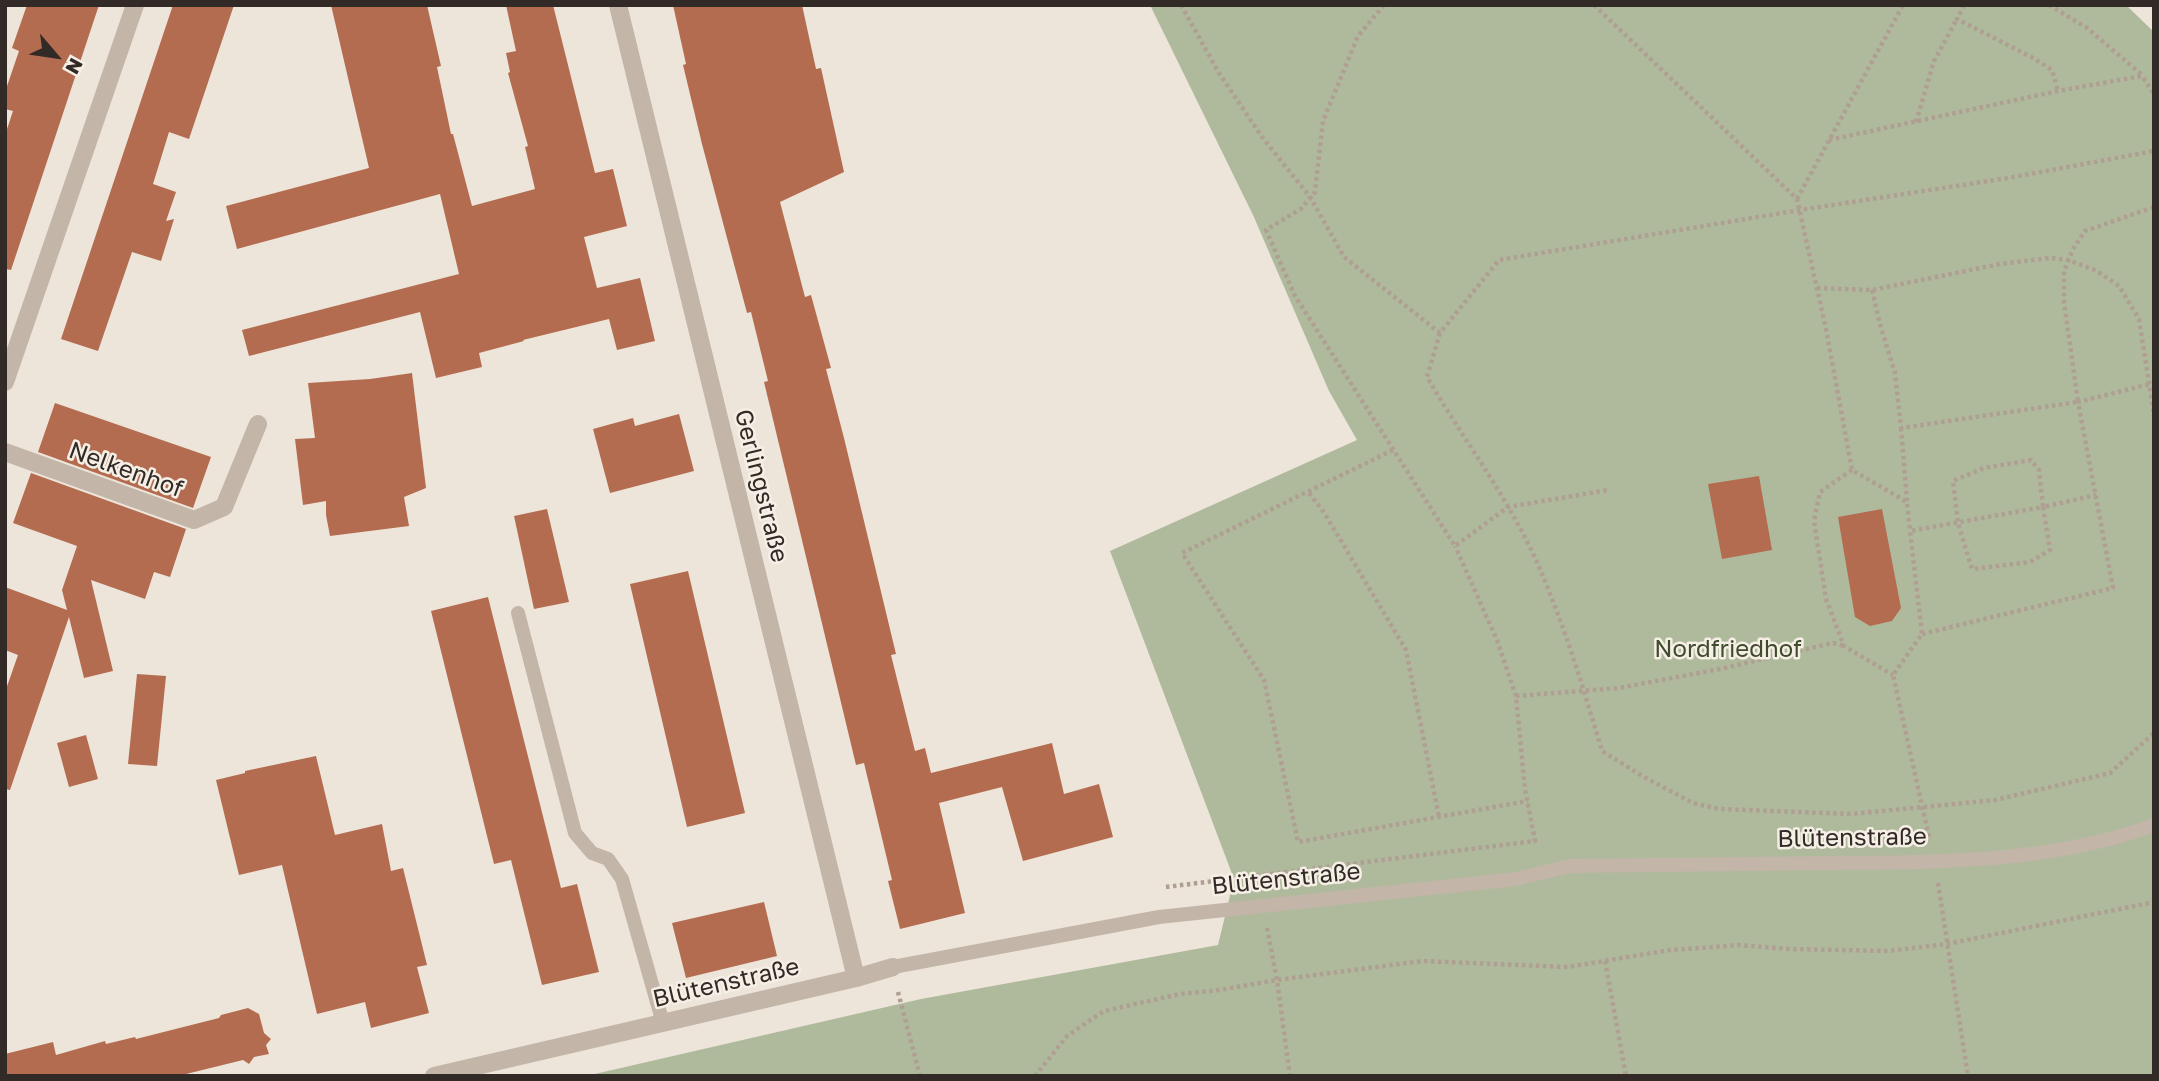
<!DOCTYPE html>
<meta charset="utf-8">
<style>
body{margin:0}
#map{position:relative;width:2159px;height:1081px;overflow:hidden;background:#ede5da;font-family:"Golos Text",sans-serif}
canvas{display:block}
.frame{position:absolute;inset:0;border:7px solid #312a27;pointer-events:none}
.north{position:absolute;left:21px;top:21px;width:70px;height:70px;-webkit-text-stroke:5px #f6efe5;paint-order:stroke;rotate:119deg;font-size:19px;font-weight:700;line-height:28px;text-align:center;color:#312a27}
.north::after{content:'';display:block;margin:auto;width:24px;height:32px;background:#312a27;clip-path:polygon(50% 0,100% 100%,50% 72%,0 100%)}
</style>
<div id="map">
<canvas width="2159" height="1081"></canvas>
<div class="frame"></div>
<div class="north">N</div>
</div>
<script>
const c = document.querySelector('canvas').getContext('2d');
c.lineJoin = 'round';
function fillPath(path, color) {
  c.fillStyle = color;
  c.fill(path, 'evenodd');
}
function strokePath(path, color, width, dash) {
  c.strokeStyle = color;
  c.lineWidth = width;
  c.lineCap = dash ? 'butt' : 'round';
  c.setLineDash(dash || []);
  c.stroke(path);
}
function drawText(font, color, halo, rows, align = 'center') {
  c.font = font + ' "Golos Text",sans-serif';
  c.lineWidth = 5;
  c.setLineDash([]);
  c.textBaseline = 'middle';
  c.strokeStyle = halo;
  c.fillStyle = color;
  for (const [text, x, y, turn = 0] of rows) {
    c.save();
    c.translate(x, y);
    c.rotate((+turn || 0) * Math.PI / 180);
    c.textAlign = isNaN(turn) ? turn : align;
    if (halo) c.strokeText(text, 0, 0);
    c.fillText(text, 0, 0);
    c.restore();
  }
}
fillPath(new Path2D(`
 M1150,5h976l28,27v1044h-1568l335,-77 297,-54 16,-66 -124,-328 247,-111 -28,-49 -76,-176z`), '#afba9c');
fillPath(new Path2D(`
 M27,5h72l-88,265 -6,-1v-134l8,-24 -8,-2v-17l14,-41 -7,-3z
 M173,5h61l-45,134 -20,-7 -16,52 23,8 -10,29 8,-2 -13,42 -29,-9 -34,99 -37,-12z
 M331,5h96l14,61 -4,1 14,67h2l19,72 63,-17 -10,-42 3,-1 -20,-73 2,-1 -4,-19 10,-2 -10,-46h47l42,168 18,-4 14,57 -43,11 13,51 43,-10 15,63 -38,9 -8,-31 -86,21 1,1 -45,12 3,14 -46,11 -16,-66 -171,44 -7,-26 217,-56 -19,-80 -203,55 -11,-43 143,-38z
 M673,5h129l14,64 5,-1 23,104 -64,30 25,95 6,-2 20,73 -5,1 18,69 52,216 -5,1 24,96 10,-3 6,25 121,-30 12,51 35,-10 14,53 -90,24 -21,-74 -63,16 26,110 -65,16 -12,-48 4,-1 -28,-117 -8,2 -92,-383 4,-1 -17,-69 -4,1 -45,-169 -19,-79 3,-1z
 M412,373l14,115 -22,9 5,29 -79,10 -4,-21v-14l-23,4 -8,-66 20,-1 -7,-55 62,-4z
 M55,403l156,54 -18,51 -155,-56z
 M679,414l15,57 -84,22 -17,-64 40,-11 2,8z
 M31,473l155,56 -16,48 -16,-5 -9,27 -54,-19 22,91 -29,7 -15,-61 -59,173 -5,-1v-97l13,-37 -13,-5v-63l62,23 -5,-20 15,-44 -64,-23z
 M1759,476l13,74 -50,9 -14,-75z
 M547,509l22,93 -35,7 -20,-93z
 M1882,509l19,99 -9,13 -22,5 -15,-9 -17,-100z
 M688,571l57,242 -58,14 -57,-243z
 M488,597l73,291 16,-4 22,88 -57,13 -31,-125 -17,4 -63,-253z
 M137,674l29,2 -9,90 -29,-2z
 M86,735l12,44 -29,8 -12,-44z
 M316,756l19,79 47,-11 9,47 12,-3 24,97 -10,2 12,46 -58,15 -6,-26 -48,12 -35,-149 -43,10 -23,-95 29,-7v-2z
 M764,902l13,54 -91,22 -14,-55z
 M248,1008l11,6 5,19 7,6 -5,6 3,9 -15,3 -5,7 -6,-4 -65,16h-173v-22l48,-12 3,13 49,-14 1,3 29,-7 1,2 83,-21 2,-3z`), '#b46c50');
strokePath(new Path2D(`
 M1181,5l38,68 43,64 48,60 34,60 96,76 59,-73 301,-50 208,-32 146,-27
 M1384,5l-26,31 -35,85 -8,71 -13,16 -36,22 29,66 160,250 53,-39 100,-17
 M1594,5l203,194 29,130 26,141 55,32 3,29
 M1964,5l-7,14 76,39 19,12 6,21
 M2049,5l38,23 55,47
 M1916,122l18,-61 23,-42
 M1829,140l229,-49 84,-15 12,18
 M1797,199l106,-194
 M1817,288l55,2 128,-26 50,-6 18,2 29,11 22,15 20,33 15,96
 M1872,290l8,34 15,49 6,55 177,-26 -14,-100v-31l9,-22 12,-18 69,-24
 M1440,333l-13,44c35,60 81,121 109,183 27,61 47,127 66,191l42,26 49,26 27,6 131,5 144,-14 115,-27 44,-40
 M1901,428l6,73
 M1393,450l-211,103 82,127 34,162 230,-41
 M1852,470l-32,22 -6,29 12,78 18,47 49,29
 M1309,493l16,21 81,136 33,167
 M1922,634l191,-46 -35,-186 76,-19
 M1516,696l103,-8 101,-19 113,-26 11,3
 M1929,837l-36,-162 29,-41 -12,-103 133,-24 7,43 -20,12 -58,7 -14,-46 -5,-42 31,-13 47,-8 8,10 4,37 53,-12
 M1938,883l30,193
 M1166,887l369,-46 -10,-52 -9,-93 -19,-56 -42,-94
 M1267,928l10,52 13,96
 M1605,961l21,115
 M898,992l22,84
 M1035,1076l32,-40 37,-25 76,-17 39,-4 58,-10 145,-19 146,6 102,-17 69,-5 50,4 99,2 59,-7 207,-42`), '#af9f92', 4.5, [3.5, 3.5]);
strokePath(new Path2D(`
 M518,613l57,220 17,20 16,6 14,20 41,144
 M893,967l266,-50 357,-38 54,-13c88,-1 175,-2 262,-3 107,-1 220,0 322,-38`), '#c3b5a8', 14);
strokePath(new Path2D(`
 M618,5l238,973
 M5,382l130,-377
 M5,452l189,68 30,-13 34,-83
 M434,1076l422,-98 37,-11`), '#c3b5a8', 18);
drawText('24px', '#312a27', '#f6efe5', [
 ["Nelkenhof",126,470,20],
 ["Gerlingstraße",761,486,76],
 ["Blütenstraße",1852,838,-1],
 ["Blütenstraße",1286,879,-6],
 ["Blütenstraße",726,983,-13]
]);
drawText('24px', '#404c2e', '#f6efe5', [
 ["Nordfriedhof",1728,649]
]);
</script>
